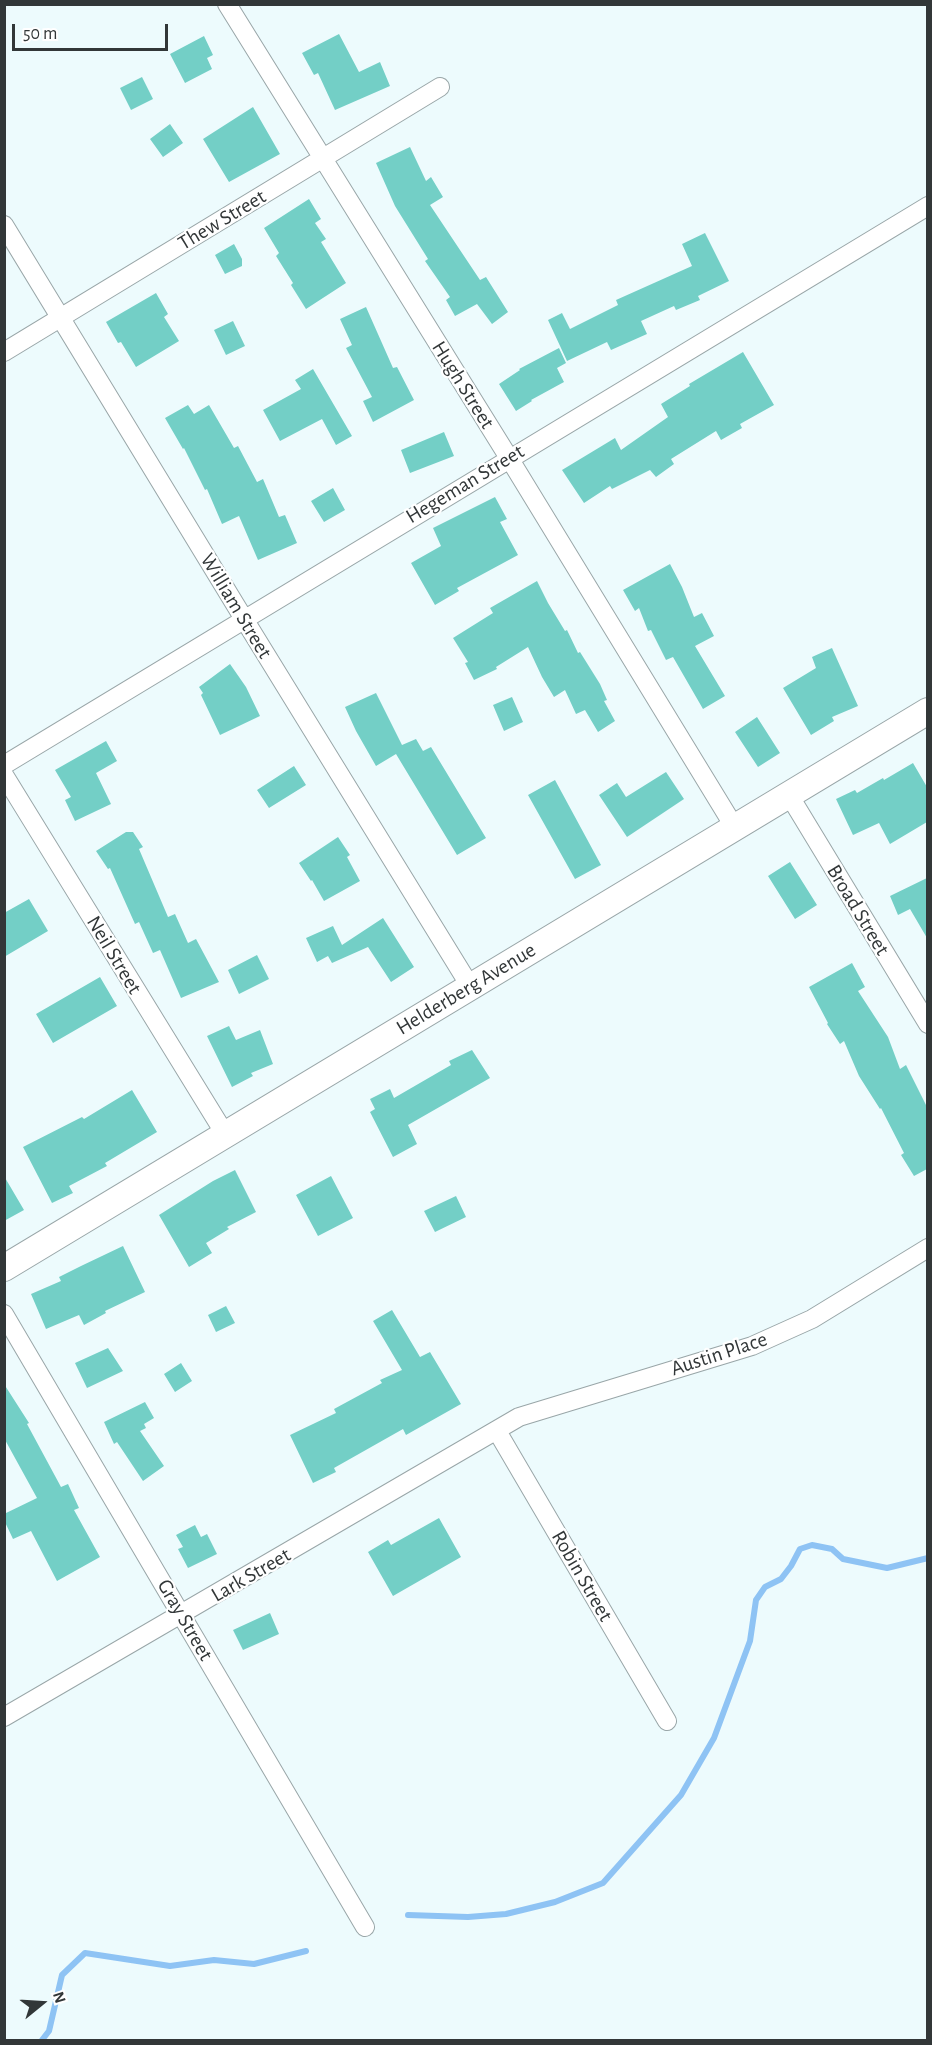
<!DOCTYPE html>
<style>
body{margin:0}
#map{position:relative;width:932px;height:2045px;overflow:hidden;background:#edfbfd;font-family:"Alegreya Sans",sans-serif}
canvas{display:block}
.frame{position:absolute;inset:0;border:6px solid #323738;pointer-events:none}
.north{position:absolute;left:12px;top:1973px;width:60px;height:60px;-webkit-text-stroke:4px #fff;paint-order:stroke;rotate:72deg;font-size:16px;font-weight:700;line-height:24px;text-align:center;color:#323738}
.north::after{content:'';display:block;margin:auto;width:21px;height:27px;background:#323738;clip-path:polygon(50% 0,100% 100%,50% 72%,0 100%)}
.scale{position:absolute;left:12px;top:24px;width:156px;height:27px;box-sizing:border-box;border:3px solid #323738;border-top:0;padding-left:8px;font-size:18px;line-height:21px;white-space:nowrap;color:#323738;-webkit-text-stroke:4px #fff;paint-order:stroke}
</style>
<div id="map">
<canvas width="932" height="2045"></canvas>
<div class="frame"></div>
<div class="north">N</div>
<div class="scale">50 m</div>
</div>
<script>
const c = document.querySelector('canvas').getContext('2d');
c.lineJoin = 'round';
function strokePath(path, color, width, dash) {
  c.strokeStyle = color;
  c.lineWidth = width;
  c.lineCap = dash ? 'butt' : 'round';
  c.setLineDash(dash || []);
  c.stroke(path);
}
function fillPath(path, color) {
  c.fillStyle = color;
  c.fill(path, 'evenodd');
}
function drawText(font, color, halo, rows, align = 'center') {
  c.font = font + ' "Alegreya Sans",sans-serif';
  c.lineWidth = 4.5;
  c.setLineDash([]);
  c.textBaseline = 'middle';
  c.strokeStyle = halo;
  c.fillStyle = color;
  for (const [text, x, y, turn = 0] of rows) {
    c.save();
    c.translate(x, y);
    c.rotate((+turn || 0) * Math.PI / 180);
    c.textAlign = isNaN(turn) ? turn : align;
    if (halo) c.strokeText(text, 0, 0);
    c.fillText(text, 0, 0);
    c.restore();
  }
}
strokePath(new Path2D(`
 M408,1915l60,2 38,-3 49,-12 48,-19 78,-88 33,-57 36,-97 6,-41 9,-13 16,-8 10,-13 9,-17 12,-4 20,4 11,10 44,9 41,-10
 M42,2040l7,-9 13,-56 23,-22 85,13 44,-6 40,4 52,-13`), '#8ec3f4', 6);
fillPath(new Path2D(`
 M339,34l20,38 21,-10 10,24 -55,24 -17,-37 -4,2 -12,-22z
 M204,36l9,19 -6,3 5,11 -27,14 -15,-29z
 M142,77l11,22 -22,11 -11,-22z
 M253,107l27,47 -51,28 -26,-43z
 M170,124l13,19 -20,14 -13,-18z
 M410,147l16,34 5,-4 12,20 -13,8 50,75 6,-3 22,35 -16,12 -15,-20 -22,12 -9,-16 4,-3 -25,-36 3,-2 -33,-53 -19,-43z
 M309,199l12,20 -6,4 11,16 -5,3 25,41 -40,26 -15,-24 2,-2 -17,-27 3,-3 -15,-25z
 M705,233l24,48 -31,15 2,4 -24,10 -2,-4 -33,15 6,13 -36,16 -4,-8 -40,19 -19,-41 14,-7 8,16 48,-24 -2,-5 76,-34 -10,-22z
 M234,244l8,15v7l-17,8 -10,-19z
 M156,293l12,21 -4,3 15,24 -43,26 -15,-25 -3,1 -12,-21z
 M366,307l27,61 4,-1 17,33 -41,22 -10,-21 9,-4 -26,-49 6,-3 -12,-26z
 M233,321l12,25 -19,9 -12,-25z
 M559,348l7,15 -9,5 7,14 -33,18 1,1 -16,10 -17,-27 21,-14 -1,-1z
 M743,352l31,53 -34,19 2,4 -21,12 -5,-9 -45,28 3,5 -18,13 -6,-7 -38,19 -2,-3 -26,17 -22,-33 53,-32 6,12 47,-33 -7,-13 29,-18 -1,-2z
 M313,369l39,67 -16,9 -14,-26 -42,22 -17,-31 38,-21 -6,-9z
 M188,405l6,9 15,-9 25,43 4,-2 19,36 6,-3 16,38 6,-2 12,28 -39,17 -19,-44 -17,8 -15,-35 -2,1 -21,-42 -1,1 -18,-31z
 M444,432l10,24 -44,17 -9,-23z
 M333,488l12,22 -21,12 -13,-21z
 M495,497l12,22 -7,3 18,33 -61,33 2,3 -24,14 -24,-42 30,-17 -8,-18z
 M670,564l12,23 12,30 8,-4 12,23 -19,10 30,50 -22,13 -30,-52 -7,3 -15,-30 -3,1 -9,-23 -4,3 -12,-21z
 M537,581l11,22 17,28 2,-1 11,23 2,-1 20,32 7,16 -3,1 11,20 -17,11 -13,-22 -9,4 -11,-24 -11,7 -12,-20 -14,-30 -32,20 1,2 -23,11 -9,-17 3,-1 -15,-24 40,-25 -3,-5z
 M832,648l26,58 -26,11 2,4 -23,14 -28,-47 33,-20 -4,-11z
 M230,664l16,23 14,29 -40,19 -19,-40 2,-2 -4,-6z
 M376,693l26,52 14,-6 7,12 8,-4 55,91 -29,17 -61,-101 -20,12 -20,-35 -11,-24z
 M512,697l11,25 -19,9 -11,-26z
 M757,717l23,36 -22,14 -23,-35z
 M106,741l11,20 -21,12 15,31 -36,17 -10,-21 6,-3 -16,-27z
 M913,763l14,24v35l-37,22 -11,-21 -26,12 -17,-36 19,-9 2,3 26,-15 1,2z
 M294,766l12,19 -37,23 -12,-18z
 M666,772l18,27 -57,38 -28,-42 18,-12 9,14z
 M555,780l46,85 -26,14 -47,-84z
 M126,832h7l10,15 -4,2 29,68 7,-3 13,29 8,-4 23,43 -38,16 -21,-48 -7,3 -14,-31 -4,2 -25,-56 -2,1 -12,-18z
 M338,837l12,18 -3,2 13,24 -36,20 -12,-21 -1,1 -12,-18z
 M790,862l27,43 -22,14 -27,-43z
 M927,878v60l-17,-29 -12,6 -8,-19z
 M29,899l19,32 -44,26v-44z
 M383,918l31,49 -23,15 -23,-35 -36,16 -4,-7 -11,6 -11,-24 27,-12 9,19z
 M257,955l12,24 -30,15 -11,-24z
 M852,963l13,24 -7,4 30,46 12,32 6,-4 21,42v62l-13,7 -13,-21 3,-2 -23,-45 -1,1 -21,-33 -15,-35 -4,3 -13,-20 1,-1 -19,-36z
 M100,977l17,29 -64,37 -17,-29z
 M229,1026l7,14 24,-10 13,34 -22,9 2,3 -21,11 -25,-51z
 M472,1050l18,28 -82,47 9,19 -24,13 -23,-45 5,-3 -5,-10 20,-10 4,9 57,-33 -2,-4z
 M132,1090l25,42 -52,31 2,3 -38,20 4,7 -21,10 -29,-56 59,-30 2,2z
 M235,1170l21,42 -29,15 2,2 -23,14 6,10 -23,14 -30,-52 54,-34z
 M4,1176l20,34 -20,11z
 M331,1176l22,42 -35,18 -22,-41z
 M456,1196l10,21 -31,15 -11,-21z
 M123,1246l22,46 -40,19 1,2 -22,12 -5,-10 -33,14 -15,-35 30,-13 -2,-4 22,-11z
 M226,1306l9,17 -19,9 -8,-17z
 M392,1310l28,47 10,-5 31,52 -55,31 -3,-6 -69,39 2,4 -23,11 -23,-48 46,-22 -2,-4 48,-26 -2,-3 22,-10 -29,-49z
 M108,1348l15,23 -36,17 -12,-25z
 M181,1363l11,18 -17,11 -11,-18z
 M4,1384l25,39 -2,1 34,63 7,-3 11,24 -5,2 26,47 -43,24 -26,-50 -18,8 -9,-19v-6l33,-16 -33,-60z
 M145,1402l9,16 -10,6 2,4 -6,3 24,35 -21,15 -26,-39 -3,2 -10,-22z
 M439,1518l22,39 -68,39 -25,-44 20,-12 3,5z
 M195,1525l6,12 6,-3 10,20 -29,14 -10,-19 5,-2 -7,-12z
 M270,1613l9,21 -36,16 -10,-20z`), '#73cfc6');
const street = new Path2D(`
 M227,4l282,454 226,370
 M4,225l240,394 226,367
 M4,352l436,-265
 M4,765l924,-559
 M4,775l221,359
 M789,795l139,229
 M4,1314l361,613
 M497,1431l170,290
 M4,1717l515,-300 233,-71 60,-27 116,-71`);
const secondary = new Path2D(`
 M4,1268l924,-557`);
strokePath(street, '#99a6a8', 20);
strokePath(secondary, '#99a6a8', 28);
strokePath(street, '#fff', 18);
strokePath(secondary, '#fff', 26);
drawText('21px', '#323738', '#fff', [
 ["Thew Street",222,220,-31],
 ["Hugh Street",463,385,58],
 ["Hegeman Street",465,484,-31],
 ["William Street",236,606,59],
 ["Broad Street",858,910,59],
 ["Neil Street",114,955,59],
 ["Helderberg Avenue",466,989,-31],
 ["Austin Place",719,1354,-18],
 ["Lark Street",251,1575,-30],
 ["Robin Street",582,1576,60],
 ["Gray Street",185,1620,60]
]);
</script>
